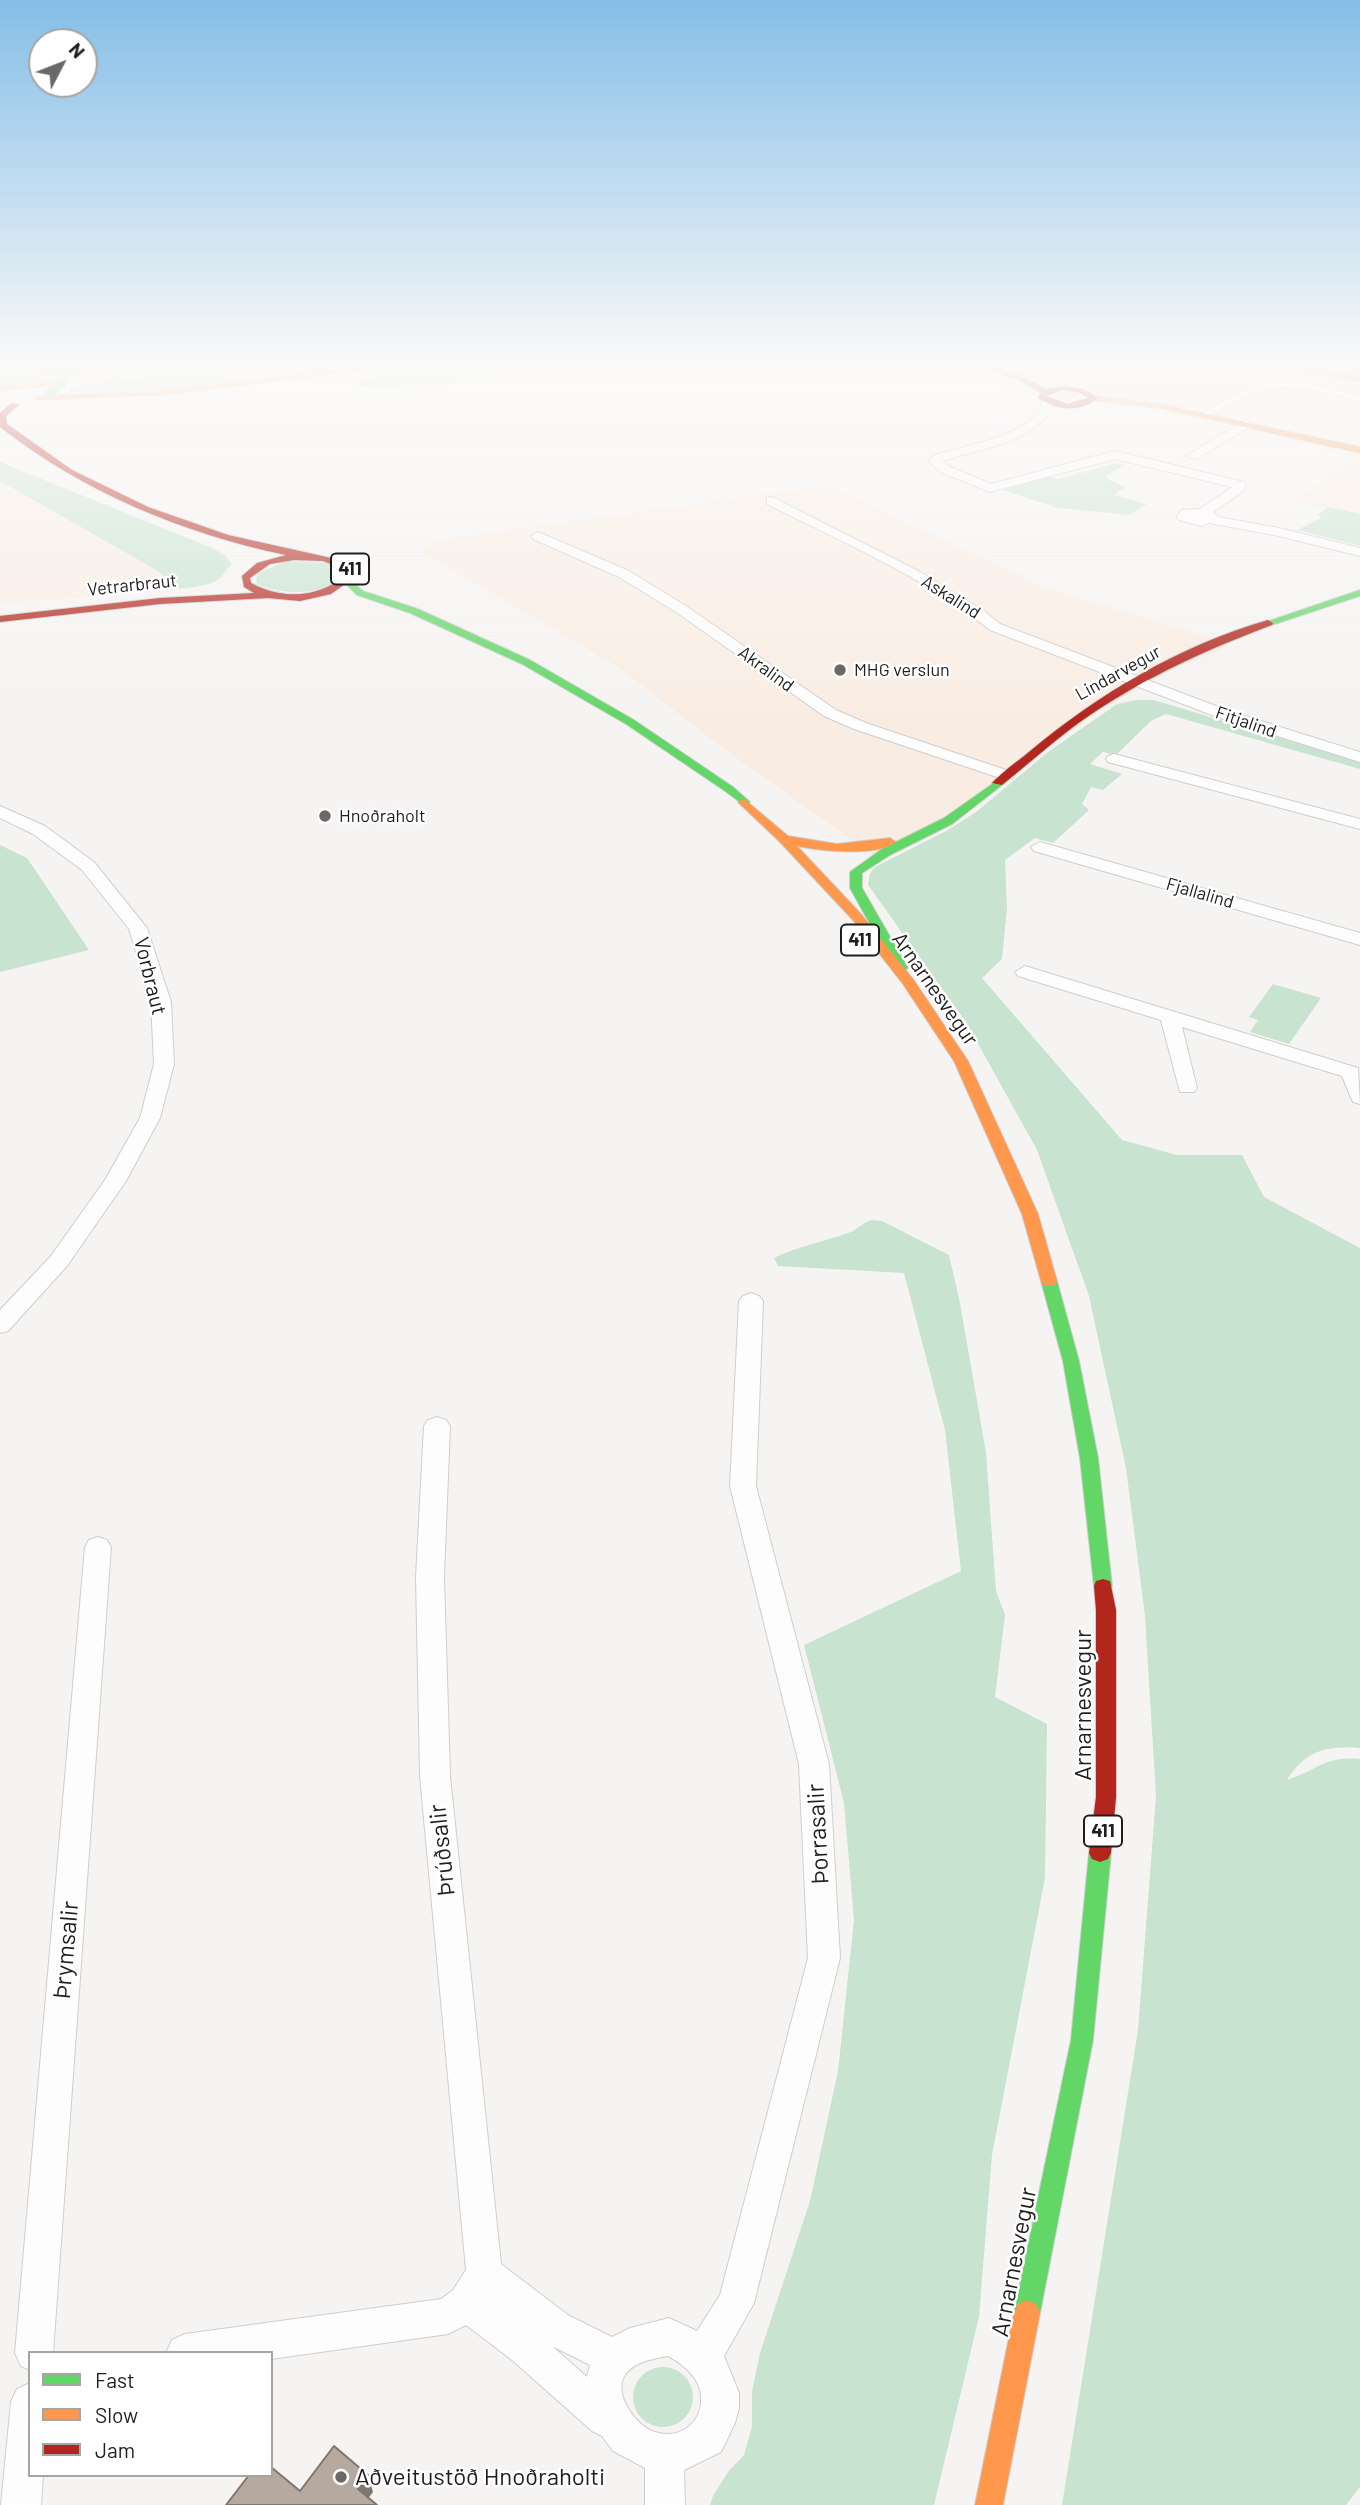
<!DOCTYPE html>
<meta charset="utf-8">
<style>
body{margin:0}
#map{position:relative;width:1360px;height:2505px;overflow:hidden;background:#f6f4f2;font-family:Barlow,sans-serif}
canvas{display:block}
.legend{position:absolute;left:28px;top:2351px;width:245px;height:126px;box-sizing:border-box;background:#fff;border:2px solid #a5a5a5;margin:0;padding:9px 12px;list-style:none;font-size:21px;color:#1f1e1d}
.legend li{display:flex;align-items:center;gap:14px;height:35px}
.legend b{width:35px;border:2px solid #a5a5a5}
.north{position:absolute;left:28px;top:28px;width:70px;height:70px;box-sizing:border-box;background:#fff;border:2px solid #a5a5a5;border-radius:50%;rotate:48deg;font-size:19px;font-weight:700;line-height:28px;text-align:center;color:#1f1e1d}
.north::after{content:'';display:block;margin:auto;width:24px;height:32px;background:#6a6968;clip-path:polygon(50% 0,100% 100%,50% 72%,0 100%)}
</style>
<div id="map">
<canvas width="1360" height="2505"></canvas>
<ul class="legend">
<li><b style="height:9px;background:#63d668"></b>Fast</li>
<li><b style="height:9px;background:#ff974d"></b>Slow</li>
<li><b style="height:9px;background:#b3261e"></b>Jam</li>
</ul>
<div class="north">N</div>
</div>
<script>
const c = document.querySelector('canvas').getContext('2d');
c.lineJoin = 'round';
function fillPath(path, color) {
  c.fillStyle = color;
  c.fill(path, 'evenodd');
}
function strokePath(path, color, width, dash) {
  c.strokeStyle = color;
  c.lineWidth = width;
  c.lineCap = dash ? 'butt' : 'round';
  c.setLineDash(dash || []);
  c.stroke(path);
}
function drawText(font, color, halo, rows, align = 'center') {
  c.font = font + ' Barlow,sans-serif';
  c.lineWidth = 5;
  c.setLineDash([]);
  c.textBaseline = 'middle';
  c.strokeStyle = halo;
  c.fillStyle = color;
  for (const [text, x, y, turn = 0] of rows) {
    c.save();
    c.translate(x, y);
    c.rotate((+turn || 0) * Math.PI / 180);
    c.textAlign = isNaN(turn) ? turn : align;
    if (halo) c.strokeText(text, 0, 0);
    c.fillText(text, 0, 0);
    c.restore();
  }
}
fillPath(new Path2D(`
 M940,366h420v151l-68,-16 63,-44 -206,-47 -82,-13 -37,-2 -49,-19z
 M0,481l158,90 14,12 -15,7 -157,14z
 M828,485l221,104 144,43 38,14 -67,28 -63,36 -219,152 -154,-110 -110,-85 -200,-117 21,-10z`), '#f9ede3');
fillPath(new Path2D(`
 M156,366h113l-269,19v-7z
 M333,366h50l-212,24 -103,3 11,-11z
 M502,370l9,5 -71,10 -82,2 -4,-7 69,-8z
 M0,462l212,86 14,8 6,9c-6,4 -7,8 -12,13 -9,10 -48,11 -63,12l14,-7 -13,-12 -158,-90z
 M1117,463l7,2 -17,10v4l19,8 -13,8 34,9 -18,11 -71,-7 -55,-18 48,-14 7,3z
 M1329,507l31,7v32l-63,-16 24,-12 -3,-4z
 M287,561l39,2 14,8 1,5c-17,22 -62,18 -84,8l-1,-5 2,-6z
 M1136,700h18l206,62v7l-194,-55 -15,7 -35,34 -13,-3 -13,12 32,10 -19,16 -12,-3 -9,17 7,6 -36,33 -18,-5 -30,22 2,48 -5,51 -20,19 140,162 55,15h65l22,42 96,51v500c-34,-2 -54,2 -73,32 30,-9 36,-24 73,-21v728l-14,18h-284l76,-475 18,-234 -11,-180 -19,-148 -37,-172 -52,-146 -71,-128 -98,-137 2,-12 5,-6 73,-37 28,-18 72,-60 69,-48z
 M0,845l27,13 62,92 -89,22z
 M1273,984l48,14 -32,46 -39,-12 8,-12 -9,-3z
 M871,1220l11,1 67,34 11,48 26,150 10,138 9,24 -10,82 52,27 -2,154 -53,277 -13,162 -45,188h-224l3,-9 15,-24 16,-17 8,-28v-35l8,-39 50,-152 28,-130 16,-151 -10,-117 -40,-158 157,-74 -16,-141 -41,-157 -126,-7 -4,-8c24,-12 49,-16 74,-25 9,-3 14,-10 23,-13z
 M633 2397a30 30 0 1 1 60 0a30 30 0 1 1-60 0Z`), '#c8e3cf');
const street = new Path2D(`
 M1283,381l26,3 51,11v6c-32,-7 -70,-20 -102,-9 -18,6 -33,17 -49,25l-10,-2 48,-27z
 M1047,398l6,3c-8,40 -78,49 -111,60l6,5 43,18 124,-33 129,31 2,3 -3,6 -30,21 5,5 61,11 81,20v8l-81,-20 -70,-13 -8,3 -22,-6 -2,-3 5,-7 18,-1 32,-22 -117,-28 -125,33 -50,-20 -11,-11 5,-6c28,-8 84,-18 103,-41 3,-5 4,-10 6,-15z
 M1246,420l6,4 -2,3 -54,32 -10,-3z
 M772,497l148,75 64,39 16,13 229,87 131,41v10l-143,-45 -227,-87c-65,-53 -148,-88 -223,-126v-6z
 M538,532l91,39 57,35 150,104 30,13 146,49 2,3 -2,3h-12l-146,-49 -30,-13 -148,-104 -57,-35 -86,-38 -2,-3z
 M1114,754l246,65v10l-252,-67 -2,-3 2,-3z
 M0,806l45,20 49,36 53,66 24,74 3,62 -14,54 -34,63 -59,85 -59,65 -8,2v-23l51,-54 54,-76 35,-62 14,-54 -3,-62 -22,-73 -47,-59 -49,-36 -33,-16z
 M1040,842l320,91v12l-326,-94 -3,-4z
 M1025,966l333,102 2,36 -7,-2 -11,-26 -160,-49 15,61 -3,4h-14l-19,-72 -143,-44 -3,-4z
 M751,1293l8,3 4,5 -7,185 73,278 11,194 -86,345 -30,53 15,37v15l-4,15 -14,29 -37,18 1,35h-40v-37l-32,-17 -11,-15 -10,-5 -80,-71 -46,-35 -18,9 -177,25v-6h-105l6,-13 13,-6 256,-35 12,-9 13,-20 -46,-494 -4,-199 8,-151 4,-6 9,-3 9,3 4,6 -6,151 6,199 51,488 67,51 44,22 18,-9 39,-10 28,13 23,-36 88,-337 -9,-194 -69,-278 9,-185 4,-5zM552,2346l38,19 -3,12zM668,2356c15,8 32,22 33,40 2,26 -20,44 -46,36 -18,-5 -43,-38 -30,-57 10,-14 28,-16 43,-19z
 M98,1537l9,3 4,7 -58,806h-23v17l-9,-4 -6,-13 70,-806 4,-7z
 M30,2383v92h13l-2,30h-40l10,-103 6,-13z`);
const fast = new Path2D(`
 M348,578l15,13 55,18 112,51 104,60 99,67 17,15 -6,3 -19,-14 -99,-67 -104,-60 -112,-51 -53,-18 -14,-14z
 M1360,590v6l-88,29 -9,-2z
 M998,780l4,1v4l-50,39 -62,31 -28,18v15l46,80 -7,4 -5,-1 -46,-83v-16l32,-23 62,-31z
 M1049,1276l8,5 22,80 19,97 14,128 -2,5 -7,2 -7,-2 -2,-5 -14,-128 -17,-97 -22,-80z
 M1100,1844l8,3 3,6 -18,187 -53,273 -4,9 -9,4 -9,-4 -4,-9 57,-273 18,-187 3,-6z`);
const slow = new Path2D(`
 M97,366h30l-93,9 -4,-2z
 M374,366h22l-236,29 -123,5 -4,-2 4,-2 123,-5z
 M67,381l-3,4 -64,5v-4z
 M1094,396l66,8 200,43v6l-200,-45 -69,-8z
 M744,799l44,37 49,8 53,-6 6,4c-20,15 -74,9 -99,4l64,68 52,65 55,82 70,153 19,67 -2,4h-12l-2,-4 -19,-67 -68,-153 -51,-77 -50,-64 -73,-78 -40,-38 -2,-2z
 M1027,2300l9,4 4,9 -37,192h-28l39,-192 4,-9z`);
const jam = new Path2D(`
 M977,366c24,-1 48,10 68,23 19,-4 37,-4 53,9 -18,15 -41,12 -60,0l2,-5 -19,-12zM1063,390l18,3 7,5 -21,6 -21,-8z
 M12,403l7,2 -13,11 1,8 65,46 76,37 80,28 112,25 13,7 2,10 -24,17 -31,7 -32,-3 -108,6 -160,18v-6l160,-18 94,-5 -10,-6 -2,-11 15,-13 29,-8c-104,-22 -201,-62 -286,-128v-14zM294,560l29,1 22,9v6c-28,22 -62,24 -94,7l-1,-5 20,-14z
 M1268,620l5,3 -1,2c-64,24 -126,52 -182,90 -31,21 -59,47 -88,70l-10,-2c11,-12 25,-21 37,-31 69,-58 152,-107 239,-132z
 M1103,1579l7,2 6,29v187l-5,56 -3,6 -8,3 -8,-3 -3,-6 7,-56v-187l-2,-24 2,-5z`);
strokePath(street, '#cececc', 2);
strokePath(fast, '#cececc', 2);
strokePath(slow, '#cececc', 2);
strokePath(jam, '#cececc', 2);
fillPath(street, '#fefdfd');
fillPath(fast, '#63d668');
fillPath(slow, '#ff974d');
fillPath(jam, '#b3261e');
const fastBridge = new Path2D(`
 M49,394l12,-10 3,-7 -8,-11`);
strokePath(fastBridge, '#d3d2d1', 10, []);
strokePath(fastBridge, '#63d668', 9);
fillPath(new Path2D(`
 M1279,366h81v17z`), '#9d918a');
fillPath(new Path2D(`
 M368,2475l5,17 -10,13 -5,-16z`), '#7f7670');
const building = new Path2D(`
 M1343,366h17v3z
 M334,2446l34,29 -10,14 19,16h-151l23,-30h22v-8l29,24z`);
fillPath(building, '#b6a9a0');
strokePath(building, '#7f7670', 2);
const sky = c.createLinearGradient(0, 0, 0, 716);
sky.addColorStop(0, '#85bee7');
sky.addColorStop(0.51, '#fbfaf9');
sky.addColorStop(1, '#fbfaf900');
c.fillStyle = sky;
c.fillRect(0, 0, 1360, 716);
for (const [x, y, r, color] of [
 [840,670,7,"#6a6968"],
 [325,816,7,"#6a6968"],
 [341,2477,7,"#6a6968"]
]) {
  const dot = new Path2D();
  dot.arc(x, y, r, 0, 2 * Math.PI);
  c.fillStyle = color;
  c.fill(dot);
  strokePath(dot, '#fff', 2.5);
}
drawText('18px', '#1f1e1d', '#fff', [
 ["Vetrarbraut",132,585,-6],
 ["Askalind",951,597,32],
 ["Akralind",766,669,36],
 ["Lindarvegur",1118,673,-29],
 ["Fitjalind",1246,722,19],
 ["Fjallalind",1200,893,16]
]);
drawText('18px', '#1f1e1d', '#fff', [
 ["MHG verslun",854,670],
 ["Hnoðraholt",339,816]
], 'left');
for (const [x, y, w] of [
 [350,569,38],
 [860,940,38],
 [1103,1831,38]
]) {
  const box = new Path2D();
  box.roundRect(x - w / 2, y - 15.5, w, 31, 5);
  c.fillStyle = '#fff';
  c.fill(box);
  strokePath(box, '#1f1e1d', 2);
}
drawText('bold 19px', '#1f1e1d', null, [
 ["411",350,569],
 ["411",860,940],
 ["411",1103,1831]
]);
drawText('21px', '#1f1e1d', '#fff', [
 ["Vorbraut",150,976,76],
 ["Arnarnesvegur",935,989,55]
]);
drawText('24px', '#1f1e1d', '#fff', [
 ["Arnarnesvegur",1083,1705,-90],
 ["Þorrasalir",818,1834,-93],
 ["Þrúðsalir",442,1850,-96],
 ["Þrymsalir",66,1950,-85],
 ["Arnarnesvegur",1014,2262,-79]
]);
drawText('24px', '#1f1e1d', '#fff', [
 ["Aðveitustöð Hnoðraholti",355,2477]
], 'left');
</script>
